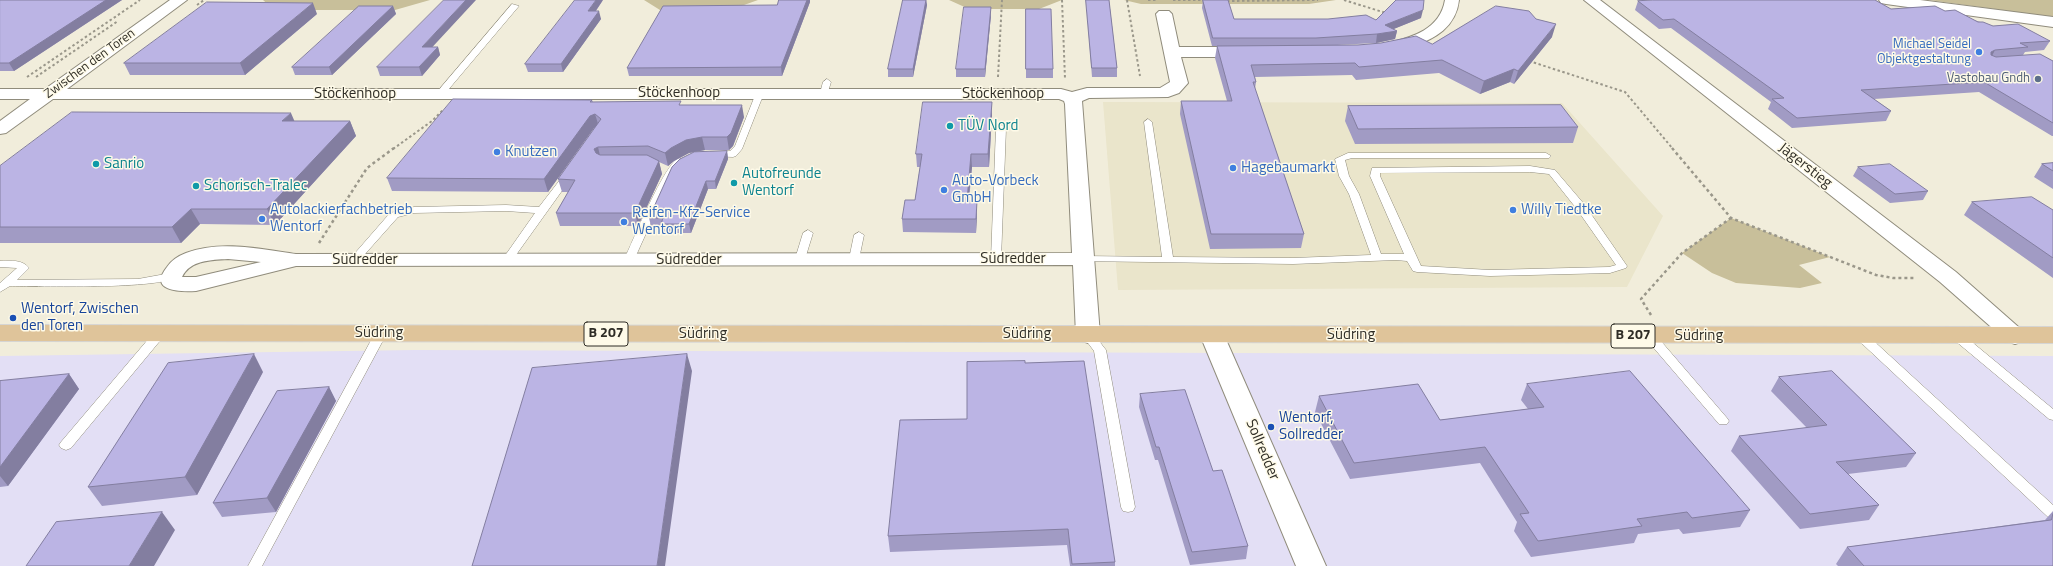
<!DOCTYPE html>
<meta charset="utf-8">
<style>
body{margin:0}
canvas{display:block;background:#f1eddb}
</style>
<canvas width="2053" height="566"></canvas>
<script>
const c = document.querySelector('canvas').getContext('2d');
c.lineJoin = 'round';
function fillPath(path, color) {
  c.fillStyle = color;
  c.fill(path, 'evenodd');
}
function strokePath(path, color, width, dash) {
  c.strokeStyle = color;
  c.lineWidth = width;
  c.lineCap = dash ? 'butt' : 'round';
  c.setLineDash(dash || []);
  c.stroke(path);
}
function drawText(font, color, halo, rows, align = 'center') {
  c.font = font + ' "Titillium Web",sans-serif';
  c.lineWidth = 3;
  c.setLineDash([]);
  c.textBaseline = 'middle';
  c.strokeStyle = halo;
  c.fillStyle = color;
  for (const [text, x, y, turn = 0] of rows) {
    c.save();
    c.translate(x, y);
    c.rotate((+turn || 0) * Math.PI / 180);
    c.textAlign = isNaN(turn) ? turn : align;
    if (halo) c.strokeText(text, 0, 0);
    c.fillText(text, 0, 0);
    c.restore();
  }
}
fillPath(new Path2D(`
 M1103,102l459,1 101,113 -36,71 -509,3z`), '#eae5cb');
fillPath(new Path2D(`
 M415,350l1638,6v210h-2053v-210z`), '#e3dff5');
fillPath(new Path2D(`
 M208,0h222l-35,10h-121l-11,-10z
 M600,0h158l-28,10h-70l-16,-10z
 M949,0h113l-23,9h-70z
 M1124,0h212l-27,4h-168z
 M1929,0h124v17z
 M1731,218l99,39 -31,8 23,18 -22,5 -64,-5 -24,-10 -30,-20z`), '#c8bf9a');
const service = new Path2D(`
 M512,4l7,2 -76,90h-6v-4z
 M827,79l4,3 -4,13h-6l-1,-2 3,-11z
 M760,90l4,3 -22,56 -6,7 -3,1 -23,-1 -2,-2 2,-2 20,-1 5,-5 21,-53z
 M1148,119l4,3 21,135 120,1 78,-3 -22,-61 -10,-18 -4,-17 13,-6h198l5,3 -2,2h-197l-7,2 4,16 10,18 22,60h23l-34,-78 2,-8 158,-2 25,4 29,34 43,62 -1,2 -16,5 -120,3 -73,-4 -4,-1 -6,-10 -11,-1 -103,4 -214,-3 -1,-2 5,-3 79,1 -18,-135zM1530,172l19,2 27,34 40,57 -7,2 -119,3 -69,-4 -41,-90v-3z
 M1001,125l5,3 -5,131 -5,3 -5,-3 5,-131z
 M679,158l5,3 -11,13 -39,86 -5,3 -4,-1 -1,-2c8,-17 41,-98 55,-102z
 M569,171l5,3 -63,88 -4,1 -5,-3 33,-47 -29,-2 -92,2 -16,4 -40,45 -4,1 -5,-3 41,-47 24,-6 92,-2 33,2 27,-35z
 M808,230l5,3 -8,26 -1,2h-8l-1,-2 8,-26z
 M859,232l5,3 -5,24 -5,3 -5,-3 5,-24z
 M0,261c11,0 22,-2 29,7l-12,12 121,-1 33,-6 5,3c-10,14 -143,10 -166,10l-10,6v-9l17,-15 -17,-1z
 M160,329l6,4 -2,3 -93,112 -5,2 -5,-2 -2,-3 2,-3 95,-112z
 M381,329l6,4 -125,233h-14l127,-233z
 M1088,331l4,1 14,18 29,157 -2,4 -5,1 -5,-1 -2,-4 -27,-156 -12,-16z
 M1650,332l4,1 73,85 2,3 -2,3h-8l-73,-85 -2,-3 2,-3z
 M1861,332l4,1 188,172v13l-5,-1 -191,-178 -2,-3 2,-3z
 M1957,332l4,1 92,76v11l-4,-1 -96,-80 -2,-3 2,-3z`);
const minor = new Path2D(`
 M170,0h17l-120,89h994l11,3 15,-4h73l10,-6 -14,-68 3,-3h10l3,3 7,33h67l6,2 2,3 -2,3 -6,2h-65l7,26 -9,10 -11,4 -79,1 -7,3 18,234 -4,5 -8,3 -8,-3 -4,-5 -3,-70 -777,1 -100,25c-17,1 -48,0 -29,-24 5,-7 11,-11 19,-14 35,-13 74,-4 110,1l776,-1 -7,-149 -1,-3 -5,-2h-1006l-47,34 -6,1v-13l30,-22h-30v-10h45zM228,259l33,3 -65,15h-14c8,-17 29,-17 46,-18z
 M1445,0h14c-3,27 -24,39 -48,47 -8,2 -16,5 -25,3l-2,-3 2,-3c26,-7 54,-14 59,-44z
 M1584,0h16l356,272 67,59 4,5 -4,5 -8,3 -8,-3 -67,-59z
 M1879,0h41l133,17v10l-167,-23 -5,-1z
 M1212,327l8,3 4,5 102,231h-30l-96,-231 4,-5z`);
const primary = new Path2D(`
 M0,325l2053,2v16l-2053,-2z`);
strokePath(service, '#908c7c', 1);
strokePath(minor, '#908c7c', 2);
strokePath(primary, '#d5d5d4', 2);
strokePath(new Path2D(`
 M1062,0l3,79
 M1127,0l13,76
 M1148,0h8
 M1173,0h33
 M1344,0l42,13
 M1227,1l91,-1
 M197,5l7,-5
 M1529,61l96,31 48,57
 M27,77l113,-77
 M36,77l82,-56
 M998,77l4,-77
 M393,149l39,-28 11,-11`), '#9a978a', 2, [2.5, 2.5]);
strokePath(new Path2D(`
 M1672,148l59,70 145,57 17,3h23
 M319,243l48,-75 27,-20
 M1651,315l-10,-16 41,-46 49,-35`), '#9a978a', 2.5, [3, 3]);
fillPath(service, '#fff');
fillPath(minor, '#fff');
fillPath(primary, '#dfc49a');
fillPath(new Path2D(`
 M0,0h122l-108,71h-14z
 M603,0l-7,11 5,8 -38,53h-35l-3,-8z
 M779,0h31v2l-28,74h-153l-2,-8 150,-63z
 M903,0h23l1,5 -14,72h-25v-8z
 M1086,0h23l8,68v9h-25z
 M1203,0l31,19 142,1 45,-2 -28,11 4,2 -2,8 -19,4 -39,2 95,-1 120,-7 -38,47 -4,-2 -30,12 -41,-21 -83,7 -4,-5 -97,2 1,5 -1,7 49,145 -3,14 -91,1 -30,-135 1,-13h46l-12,-43 2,-12h8h-13l-10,-38z
 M1638,1l307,10 48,15 57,15 -6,9 -19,2 -2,3 30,6v75h-1l-73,-44 -105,7 17,12 -5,10 -94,7 -24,-19 3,-7 -100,-74 -12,1 -24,-19z
 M393,6l3,8 -64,61h-37l-3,-8z
 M1026,9l27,60v9h-27z
 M317,14l-72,61h-115l-6,-12z
 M991,15l-6,62h-29v-8z
 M433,47h5l2,8 -18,21h-42l-3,-9z
 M592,100l1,2 89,3 62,12 -11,29 -4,4h-24l-16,3 -15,8 -6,5 -9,-4 3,12 -24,52h-78l-4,-13 12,-21h-6l-4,-13 37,-51h-1l-46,64 -156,-1 -5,-13z
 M1348,106l230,21 -5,16 -218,1 -10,-23z
 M992,115l-3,52h-17l-3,34 8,13 -1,19 -73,-1 -1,-13 13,-19 5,-33h-3l-1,-13z
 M295,121h55l6,15 -81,89 -75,-1 -19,19h-181v-77z
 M727,151l1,8 -12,30h-8l-17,44h-28l-2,-7h-10l-2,-8z
 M2053,163v26l-19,-12 8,-13z
 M1858,167l70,24 -5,9 -33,3 -37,-27z
 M1972,202l81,8v68l-89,-63z
 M1025,363l90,199v4h-45l-3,-21 -177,7 -2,-16 79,-117z
 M263,372l-66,123 -95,11 -14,-19z
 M69,374l10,15 -71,97 -8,1v-106z
 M1779,377l137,76 -10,14 -58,7 31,31 -10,15 -69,9 -69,-78 8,-15 68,-8 -36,-37z
 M1527,384l223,126 -10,17 -57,7 -4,-5 -41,5 -4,9 -103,14 -17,-26 3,-9 -37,-59 -130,16 -35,-67 4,-16 121,24 88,-11 -7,-9z
 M329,387l7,14 -60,111 -54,5 -9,-14z
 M1140,394l73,77 35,75 -2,13 -56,6 -32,-105h-3l-16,-53z
 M2053,511v55h-215l-2,-2 11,-17 198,-27z`), '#a19bc4');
fillPath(new Path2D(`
 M106,0h16l-108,71 -5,-8z
 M466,0h10l-51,55 -3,-8z
 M596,0h7l-13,19 -2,-8z
 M807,0h3v2l-28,74 -1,-9z
 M926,0l1,5 -14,72v-8z
 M313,3l4,11 -72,61 -5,-12z
 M393,6l3,8 -64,61 -3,-8z
 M991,7v8l-6,62v-8z
 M1423,10l-2,8 -37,15 1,-8z
 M599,11l2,8 -38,53 -2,-8z
 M1556,24l-4,13 -38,47 4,-13z
 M1397,31l-2,8 -19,4 1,-9z
 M438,47l2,8 -18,21 -3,-9z
 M1995,50l-5,10 1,-8z
 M1514,69l-4,13 -30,12 4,-13z
 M992,102v13l-3,52 -1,-13z
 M742,105l2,12 -11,29 -4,4 -2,-13z
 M291,113l6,14 -15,-6z
 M595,114l4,13 -5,1 -46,64 -4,-13 46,-63z
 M350,121l6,15 -81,89 -8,-16z
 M702,137l3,13 -16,3 -15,8 -6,5 -3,-13 6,-5 15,-8z
 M598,147l3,13 -3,2 -4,-13z
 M727,151l1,8 -12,30 -1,-8z
 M971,154l1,13 -5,47v-13z
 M659,161l3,13 -24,52 -3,-13z
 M706,181l2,8 -17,44 -2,-9z
 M977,201v13l-1,19v-14z
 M191,209l9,15 -19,19 -9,-16z
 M254,354l9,18 -66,123 -12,-18z
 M687,354l5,17 -27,195h-8z
 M69,374l10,15 -71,97 -8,-10v-9z
 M329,387l7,14 -60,111 -9,-14z
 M162,512l13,18 -21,36h-25z`), '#837ea0');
const building = new Path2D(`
 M0,0h106l-97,63h-9z
 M444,0h22l-44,47h16l-19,20h-42z
 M575,0h21l-8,11h11l-38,53h-36z
 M779,0h28l-26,67 -154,1 36,-62 114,-1z
 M903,0h23l-13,69h-25z
 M1086,0h23l8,68h-25z
 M1203,0h25l6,19h94l38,-4 10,5 20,-20h28l-1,10 -38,15 12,6 -20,3 -61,4h-103z
 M1653,0h222l16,9 44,-3 10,5 10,-1 23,12h5l10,4 25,-2 32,17 -30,2 8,4 -33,3 -4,2v3l5,2 44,-3 13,7v62l-69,-41 -123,8 30,21 -94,7 -25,-19 12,-1 -110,-79 -11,1 -25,-19z
 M207,2l106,1 -73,60h-116z
 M359,6h34l-64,61h-37z
 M1496,6l33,5 7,8 20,5 -38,47 -4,-2 -30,12 -42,-21 -83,7 -4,-4 -104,2 5,17h-3l51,152h-93l-30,-133h51l-15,-55 141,-1 23,-2 35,-7 16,8z
 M964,7h27l-6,62h-29z
 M1026,9h25l2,60h-27z
 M453,99l139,1 -2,2 91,-1 -2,4h63l-11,28 -4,4h-25l-16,3 -15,8 -6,5 -17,-7 -50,1 -4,2 2,4 4,2h47l12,6 -24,52h-79l19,-33 -17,-1 43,-60 -6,-5 -5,2 -46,63 -157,-1z
 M923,102h69l-4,52h-17l-4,47h10l-1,18h-74l3,-19h10l7,-46h-6z
 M1561,105l17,22 -220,2 -10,-23z
 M72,112l219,1 -9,8h68l-83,88h-76l-19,18h-172v-61z
 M727,151l-12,30h-9l-17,43h-28l2,-6h-14l23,-51 8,-8 14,-7z
 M2053,163v8l-11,-7z
 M1890,164l38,27 -33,3 -37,-27z
 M2032,197l21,13v48l-81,-56z
 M254,354l-69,123 -97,10 80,-124z
 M687,354l-30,212h-185l60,-198z
 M1025,361v2l59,-2 31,201 -43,2 -4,-35 -180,7 12,-116 67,-1v-57z
 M1630,371l120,139 -58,8 -5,-6 -50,7 5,7 -104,15 -18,-27 9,-1 -44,-66 -131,16 -35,-67 99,-12 22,36 104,-13 -17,-23z
 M1832,371l84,82 -80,9 43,43 -69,9 -71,-78 88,-11 -48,-48z
 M69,374l-69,93v-86z
 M329,387l-62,111 -54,5 64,-112z
 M1185,390l28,81 9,-1 26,76 -56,6 -33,-105h-3l-16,-53z
 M162,512l-33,54h-103l30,-44z
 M2053,514v52h-189l-17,-19 204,-27z`);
fillPath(building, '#bbb4e4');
strokePath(building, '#837ea0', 1);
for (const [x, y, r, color] of [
 [1979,52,4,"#3f7fe0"],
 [2038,79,4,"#5c6f8a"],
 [950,126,4,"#0f9aa8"],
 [497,152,4,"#3f7fe0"],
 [96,164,4,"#0f9aa8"],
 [1233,168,4,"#3f7fe0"],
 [734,183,4,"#0f9aa8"],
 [196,186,4,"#0f9aa8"],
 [944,190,4,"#3f7fe0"],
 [1513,210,4,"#3f7fe0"],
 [262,219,4,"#3f7fe0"],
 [624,222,4,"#3f7fe0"],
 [13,318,4,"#1a4fb4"],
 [1271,427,4,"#1a4fb4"]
]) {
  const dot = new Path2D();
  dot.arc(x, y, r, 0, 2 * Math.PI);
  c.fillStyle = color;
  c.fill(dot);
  strokePath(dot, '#fefae8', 1.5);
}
drawText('13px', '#366cbe', '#fefae8', [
 ["Michael Seidel",1971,45],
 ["Objektgestaltung",1971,60]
], 'right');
drawText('13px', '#2f2d26', '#fefae8', [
 ["Zwischen den Toren",90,64,-36]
]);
drawText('13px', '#4e5e75', '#fefae8', [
 ["Vastobau Gndh",2030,79]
], 'right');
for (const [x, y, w] of [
 [606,334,44],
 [1633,336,44]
]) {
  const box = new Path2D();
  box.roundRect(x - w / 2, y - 12, w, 24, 3);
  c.fillStyle = '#fefae8';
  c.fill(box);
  strokePath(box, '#2f2d26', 1);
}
drawText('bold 14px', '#2f2d26', null, [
 ["B 207",606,334],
 ["B 207",1633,336]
]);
drawText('15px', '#2f2d26', '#fefae8', [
 ["Stöckenhoop",679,93],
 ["Stöckenhoop",355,94],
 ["Stöckenhoop",1003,94],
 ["Jägerstieg",1805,166,38],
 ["Südredder",1013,259],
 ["Südredder",365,260],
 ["Südredder",689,260],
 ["Südring",379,333],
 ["Südring",703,334],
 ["Südring",1027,334],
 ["Südring",1351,335],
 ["Südring",1699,336],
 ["Sollredder",1262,450,67]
]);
drawText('15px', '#0d838f', '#fefae8', [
 ["TÜV Nord",958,126],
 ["Sanrio",104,164],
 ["Autofreunde",742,174],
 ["Wentorf",742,191],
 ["Schorisch-Tralec",204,186]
], 'left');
drawText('15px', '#366cbe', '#fefae8', [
 ["Knutzen",505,152],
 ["Hagebaumarkt",1241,168],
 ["Auto-Vorbeck",952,181],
 ["GmbH",952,198],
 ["Autolackierfachbetrieb",270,210],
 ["Wentorf",270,227],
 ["Willy Tiedtke",1521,210],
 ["Reifen-Kfz-Service",632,213],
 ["Wentorf",632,230]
], 'left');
drawText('15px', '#164399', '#fefae8', [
 ["Wentorf, Zwischen",21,309],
 ["den Toren",21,326],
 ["Wentorf,",1279,418],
 ["Sollredder",1279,435]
], 'left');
</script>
